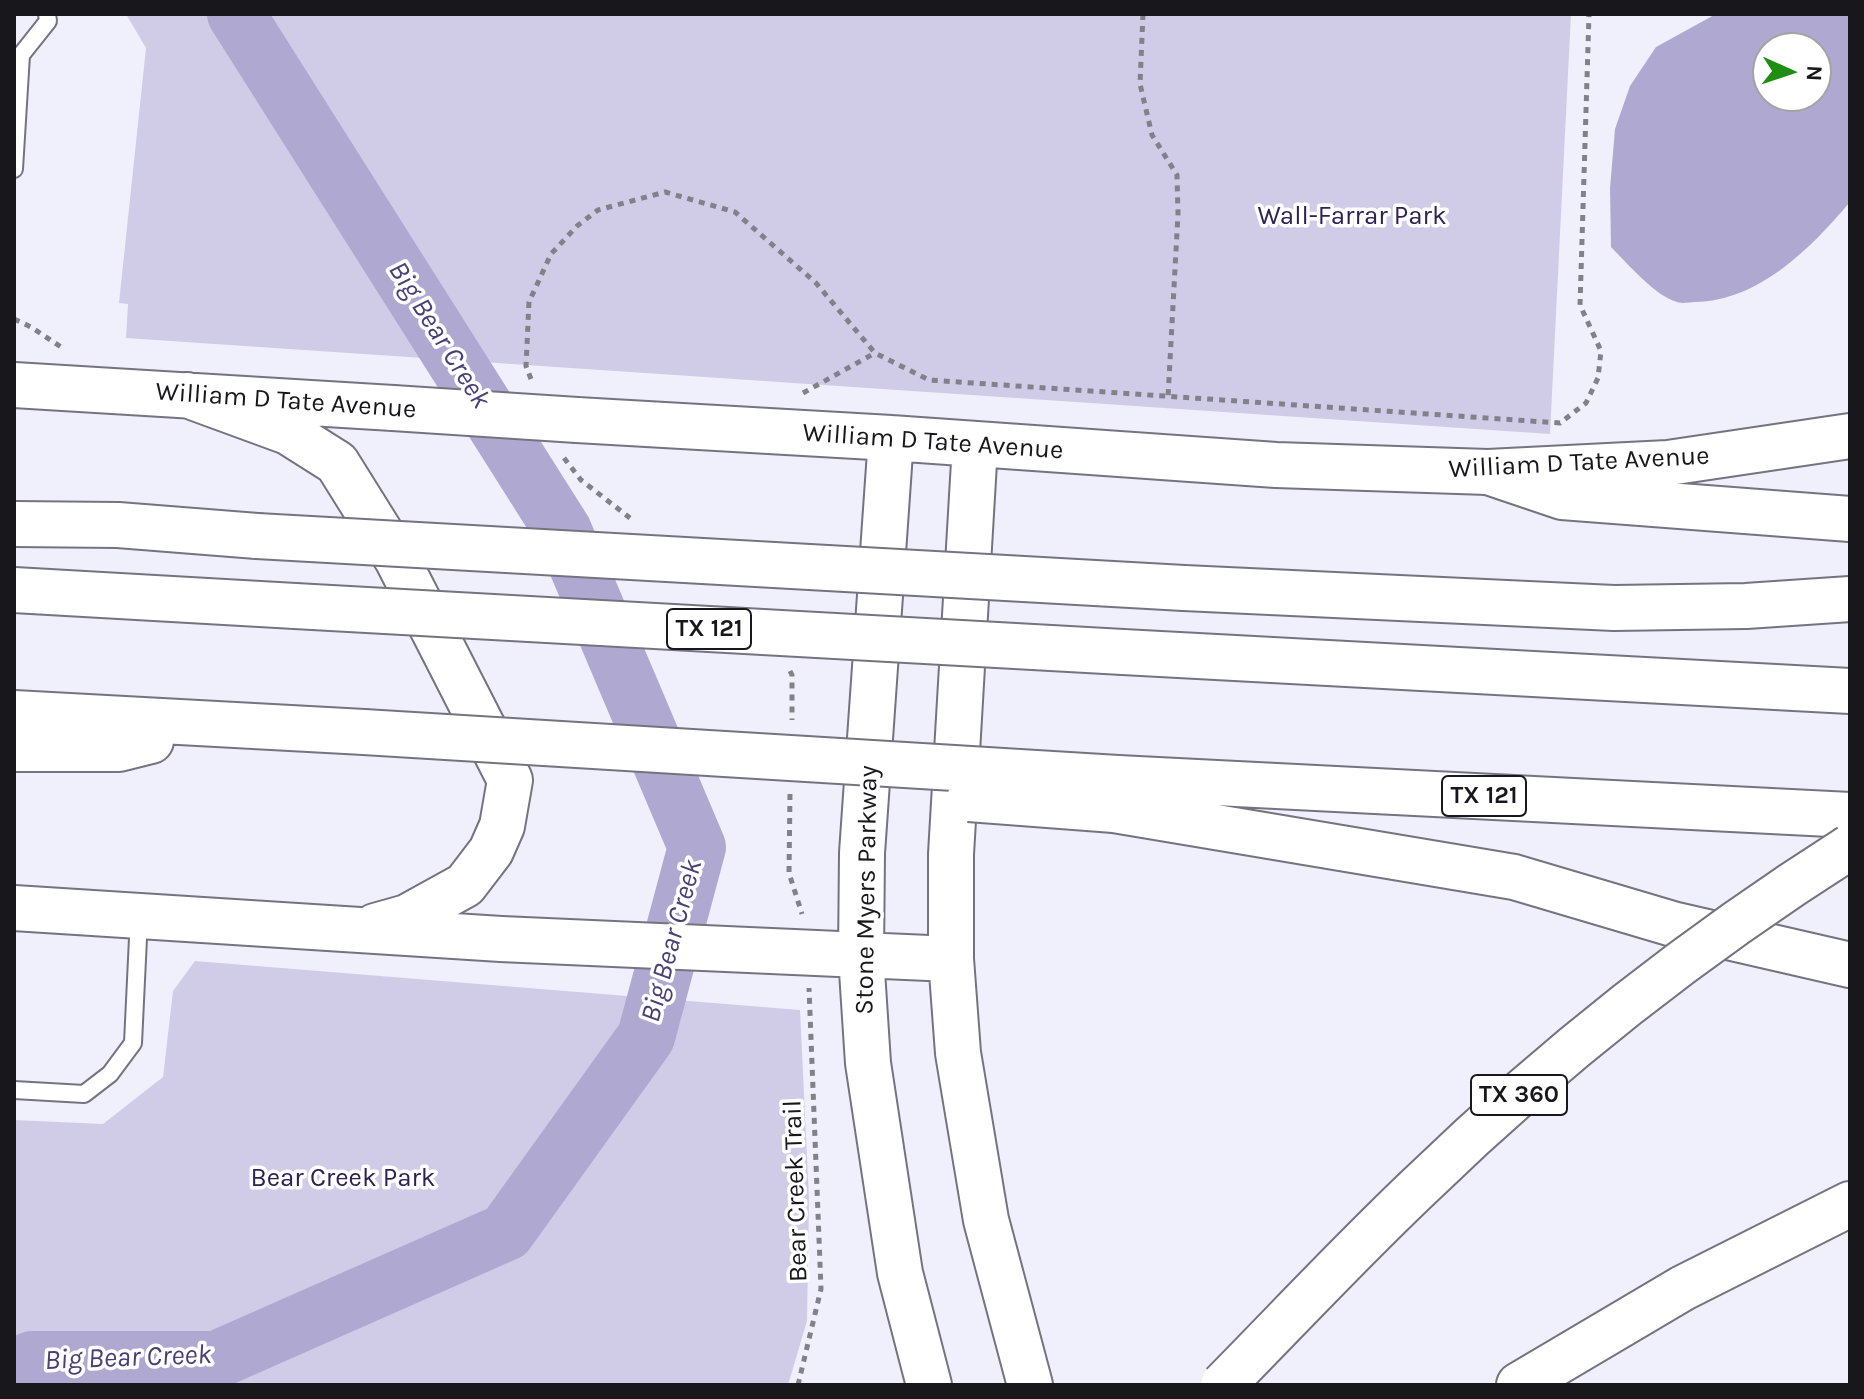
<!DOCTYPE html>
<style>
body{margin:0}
#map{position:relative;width:1864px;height:1399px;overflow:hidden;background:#f0effc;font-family:Karla,sans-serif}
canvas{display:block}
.frame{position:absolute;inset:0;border:16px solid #18171b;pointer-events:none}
.north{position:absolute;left:1752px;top:32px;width:80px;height:80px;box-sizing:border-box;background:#fff;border:2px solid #a3a2a4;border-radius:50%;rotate:93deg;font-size:22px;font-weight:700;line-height:32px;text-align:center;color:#18171b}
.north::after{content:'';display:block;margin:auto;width:28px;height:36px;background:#208e13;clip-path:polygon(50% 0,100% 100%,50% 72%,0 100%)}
</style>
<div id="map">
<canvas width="1864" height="1399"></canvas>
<div class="frame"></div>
<div class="north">N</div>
</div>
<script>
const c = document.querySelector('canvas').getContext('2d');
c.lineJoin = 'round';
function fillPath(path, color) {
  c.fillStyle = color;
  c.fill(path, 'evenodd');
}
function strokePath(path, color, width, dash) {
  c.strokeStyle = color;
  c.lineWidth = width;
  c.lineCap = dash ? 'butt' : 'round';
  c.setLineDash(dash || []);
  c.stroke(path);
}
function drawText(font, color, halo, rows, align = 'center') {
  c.font = font + ' Karla,sans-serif';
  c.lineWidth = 7;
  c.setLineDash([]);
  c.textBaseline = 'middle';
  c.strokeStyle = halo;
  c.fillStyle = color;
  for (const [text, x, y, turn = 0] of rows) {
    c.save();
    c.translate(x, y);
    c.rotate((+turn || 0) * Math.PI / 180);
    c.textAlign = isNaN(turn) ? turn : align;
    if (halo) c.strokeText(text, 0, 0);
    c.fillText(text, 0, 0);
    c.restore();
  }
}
fillPath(new Path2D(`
 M126,14h1445l-21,420 -1424,-96 2,-34 -9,-1 27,-255z
 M195,961l605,49 9,189 -2,122 -19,64h-774v-265l89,4 60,-47 10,-86z`), '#d0cce7');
fillPath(new Path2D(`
 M1716,14h134v188c-39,46 -91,99 -155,100 -5,0 -13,2 -18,0 -22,-6 -50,-39 -66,-55l-1,-59 5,-59 15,-43 26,-39zM1768,48h48v48h-48z`), '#afa9d2');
strokePath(new Path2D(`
 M14,1368l18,-8h184l290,-128 140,-195 51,-190 -134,-316 -327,-517`), '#afa9d2', 58);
const service = new Path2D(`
 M14,169l7,-114 27,-34 -1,-7
 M14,1090l70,4 26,-20 23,-31 6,-126`);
const secondary = new Path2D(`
 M14,385l379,23
 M187,395l101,37 49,31 60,96 113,221 -8,46 -11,25 -26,34 -58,32 -32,9
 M577,420l314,18 385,27 212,7 180,-9 182,-27
 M891,438l-29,415 -1,103 7,107 32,210 29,112
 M975,445l-24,409v105l7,94 28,167 44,165
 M14,908l487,31 450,20`);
const motorway = new Path2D(`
 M1488,472l74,25 288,22
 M14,524l104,1 139,11
 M1184,588l430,20 132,-2 104,-7
 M14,590l281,16
 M1123,652l727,39
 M14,713l350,19
 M14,749h105l32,-8
 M1118,778l732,37
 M1114,810l400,67 162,48 174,40
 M1519,1385l164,-97 167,-84`);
strokePath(service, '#75737f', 20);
strokePath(secondary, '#75737f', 48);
strokePath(motorway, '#75737f', 48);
strokePath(new Path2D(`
 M1143,14l-3,70 12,51 25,40 1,39 -10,183
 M14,319l17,8 33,22
 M531,379l-5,-13 3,-64 22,-48 26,-28 21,-16 67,-18 70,20 81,71 59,70 54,27 631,43 26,-20 12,-25 3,-27 -21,-46 9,-291
 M803,393l72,-40
 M564,458l17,22 49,38
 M790,671l2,4v45
 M790,794l-1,79 13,41
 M798,1385l23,-96 -12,-301`), '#828189', 5, [6, 6]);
strokePath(service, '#fff', 16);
strokePath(secondary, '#fff', 44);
strokePath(motorway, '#fff', 44);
const secondaryBridge = new Path2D(`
 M393,408l184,12`);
const motorwayBridge = new Path2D(`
 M257,536l927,52
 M295,606l828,46
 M364,732l754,46
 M969,799l145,11
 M1223,1385c66,-67 131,-137 200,-202 130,-126 274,-239 427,-336`);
strokePath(secondaryBridge, '#75737f', 48, []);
strokePath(motorwayBridge, '#75737f', 48, []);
strokePath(secondaryBridge, '#fff', 44);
strokePath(motorwayBridge, '#fff', 44);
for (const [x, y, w] of [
 [709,629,84],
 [1484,796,84],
 [1519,1095,96]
]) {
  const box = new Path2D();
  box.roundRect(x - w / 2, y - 20, w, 40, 6);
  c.fillStyle = '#fff';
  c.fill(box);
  strokePath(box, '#18171b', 2);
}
drawText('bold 24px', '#18171b', null, [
 ["TX 121",709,629],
 ["TX 121",1484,796],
 ["TX 360",1519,1095]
]);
drawText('26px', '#2e2154', '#fff', [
 ["Wall-Farrar Park",1352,217],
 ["Bear Creek Park",343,1179]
]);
drawText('26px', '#18171b', '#fff', [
 ["William D Tate Avenue",286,401,4],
 ["William D Tate Avenue",933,442,4],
 ["William D Tate Avenue",1579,463,-3],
 ["Stone Myers Parkway",867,890,-89],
 ["Bear Creek Trail",796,1191,-92]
]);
drawText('italic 28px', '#4a3f75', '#fff', [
 ["Big Bear Creek",439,335,58],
 ["Big Bear Creek",672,941,-75],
 ["Big Bear Creek",128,1358,-2]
]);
</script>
